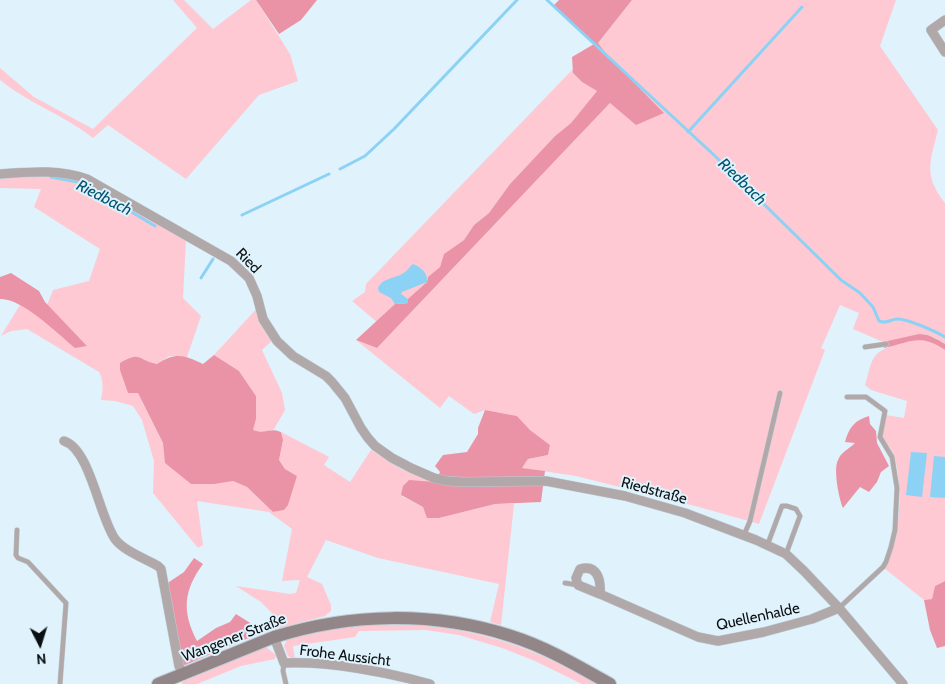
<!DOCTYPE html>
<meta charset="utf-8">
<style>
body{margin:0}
#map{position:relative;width:945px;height:684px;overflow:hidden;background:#e0f2fb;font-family:Cabin,sans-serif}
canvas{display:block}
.north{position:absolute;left:15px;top:619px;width:50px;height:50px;-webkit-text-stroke:4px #e0f2fb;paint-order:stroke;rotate:175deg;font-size:14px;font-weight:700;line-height:20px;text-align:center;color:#0a1013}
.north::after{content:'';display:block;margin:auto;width:18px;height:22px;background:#0a1013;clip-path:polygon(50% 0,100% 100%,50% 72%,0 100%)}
</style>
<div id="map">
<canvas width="945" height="684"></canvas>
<div class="north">N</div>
</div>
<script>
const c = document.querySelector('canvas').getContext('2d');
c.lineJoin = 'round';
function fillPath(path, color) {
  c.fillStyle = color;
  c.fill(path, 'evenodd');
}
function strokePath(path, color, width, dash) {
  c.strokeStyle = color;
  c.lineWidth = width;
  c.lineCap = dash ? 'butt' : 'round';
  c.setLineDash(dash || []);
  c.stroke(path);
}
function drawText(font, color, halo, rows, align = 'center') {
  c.font = font + ' Cabin,sans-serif';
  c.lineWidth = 4;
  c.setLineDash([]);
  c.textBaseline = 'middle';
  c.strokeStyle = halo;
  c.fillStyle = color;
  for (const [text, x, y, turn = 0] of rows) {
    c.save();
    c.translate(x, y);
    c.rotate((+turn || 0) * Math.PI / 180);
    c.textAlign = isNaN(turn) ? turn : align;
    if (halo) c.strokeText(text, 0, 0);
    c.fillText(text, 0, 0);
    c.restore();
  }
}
fillPath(new Path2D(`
 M173,0h11l29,29 38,-29h5l34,54 8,27 -39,14 -73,84 -78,-54 -15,13c-29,-23 -65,-35 -93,-58v-12l34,29 59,32 104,-101z
 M632,0h264l-16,46 58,84c-8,32 -15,45 7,73v141l-9,-6 -12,-4 -41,8 -30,-13 6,-16 -19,-8 -17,39 -2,4 4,2 -66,174 -60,-17 -123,-31 -54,-8 6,-9 20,-4 2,-10 -20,-15 -13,-14 -32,-6 -11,4 -25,-18 -9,12 -84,-68 21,8 233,-245 54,10 -56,-57 -10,-13z
 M573,69v4l9,9 15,9 -26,32 -16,13 -45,48 -21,29 -15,12 -10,15 -20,14 -4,13 -12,10 -1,5 -18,20 -14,2 -18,18 -25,-21 13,-9 1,-8z
 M39,174l42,6 105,60 -3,58 18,18 -14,41 -18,-1 -12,8c-19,-3 -15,-14 -37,-1v7l18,23 25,50 3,20 25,21 42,-3 14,6 26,25 11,-2 13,-34 -12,-7 -6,-9 4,-20 -2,-8 48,25 -5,8 26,17 21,-32 30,19 34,13 -34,14 22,11 16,11 56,-14h19l-13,121 -11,-3 9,-38 -121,-26 -52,-18 -19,37 15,7 9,21v6l-6,5 -49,13 -5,-17 -10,-10 -25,-16 54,8 6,-1 4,-13 -18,1 10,-52 -23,-17 -72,-11 6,44 -5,3 -45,-55 1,-32 -12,-41 -9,-14 -18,-5 -14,-1c2,-10 3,-19 -2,-28l-72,-43 -16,2 -10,5 19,-31 7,3 53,38 6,-1 -39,-40 6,-15 36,-9 11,-32 -66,-42 7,-18 -41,-1v-9z
 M260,305l16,32 -14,13 20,43 3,17 -11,19 -13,4 -9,-3 4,-11v-23l-17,-25 -25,-16z
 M925,339l10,4 10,7v231l-10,5 -3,13 -8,1 -40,-32c17,-27 20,-86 9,-115 -3,-6 -8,-11 -11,-17l4,-21 18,3 3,-17 -36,-11 -6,-5c3,-9 5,-24 11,-30 7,-9 38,-15 49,-16z
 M382,624c84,0 143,19 216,60h-16l-47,-23 -33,-13 -43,-13 -33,-5 -67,1 -4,6 -62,9 2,14 -7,-4 -4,-10 3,-6 3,-2 46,-10z
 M263,647h3l10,8 -1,4 -34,7 -44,18h-15v-2z`), '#fec9d2');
fillPath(new Path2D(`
 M256,0h61l-16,20 -22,14z
 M559,0h73l-34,43 10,13 56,57 -28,12 -26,-22 -233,245 -21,-8 39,-36 13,-1v-4l19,-17 1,-5 12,-10 4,-13 20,-14 10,-15 15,-12 21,-29 45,-48 16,-13 26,-32 -15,-9 -9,-9 -1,-16 22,-13 -41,-38z
 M11,273l28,18 6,11 42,44 -12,2c-17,-14 -53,-50 -75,-49v-22z
 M919,334c10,0 18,5 26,10v6c-24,-17 -34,-8 -61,-2l-1,-6z
 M214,355l25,16 17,25v23l-3,11c13,5 15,-3 28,2l2,8 -4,20 6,9 12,7 -9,29 -4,5 -11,2 -26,-25 -14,-6 -19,3h-23l-26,-21 -2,-20 -25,-50h-10l-8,-23v-7c22,-13 18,-2 37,1 19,-12 27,-9 46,0z
 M485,410l32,6 13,14 20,15 -2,10 -20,4 -6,9 23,3 -4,31 -46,2 -56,14h-12l-4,-11 -22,-12 2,-9 6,-6 26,2 5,-10 -5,-6 8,-11 24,-3 11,-18v-6z
 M869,416l1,8 6,7 1,12 12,23 -8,6 -4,10 -8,10 -9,-5 -17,21c-4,-9 -10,-39 -5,-48 3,-8 11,-11 17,-17l-10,-1c4,-15 10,-22 24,-26z
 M194,558l9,6c-20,27 -21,48 -6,77l19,-13 14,-6 6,-8 19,12 1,9 -71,30 -3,-1 -16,-80 18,-12z
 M945,581v65l-8,2 -7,-18 -6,-30 8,-1 3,-13z`), '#eb93a6');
fillPath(new Path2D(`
 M413,264c8,3 15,9 14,18l-25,10 -1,2 7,5v4l-13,1 -4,-6 -12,-6 -1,-4c5,-11 18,-9 27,-16 3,-2 5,-6 8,-8z
 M911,452l16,1 -5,44 -16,-2z
 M934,456l11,1v41l-15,-1z`), '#8bd2f5');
strokePath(new Path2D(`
 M547,0l168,156 126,124 19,13 13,14 6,14c8,3 10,-1 18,-2 9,-1 40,13 48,18
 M688,132l114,-125
 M340,169l25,-13 29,-27 123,-129
 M51,177l32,6 72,43
 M242,215l87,-41
 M201,278l12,-19`), '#8bd2f5', 3);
const lane = new Path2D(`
 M865,347l21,-3
 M17,530l-1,25 2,3 10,4 38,41 -6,81
 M744,535l6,-14 30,-128
 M767,546l15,-40h5l9,3 4,7 -14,38
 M565,583l13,2
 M839,608l44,-41 3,-5 5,-15 4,-17 2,-42 -5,-31 -12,-20 5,-26 -19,-14h-19
 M284,663l-1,8 3,13`);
const street = new Path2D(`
 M945,20l-14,10 14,22
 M0,174c30,-2 58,-5 87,5l144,82 18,17 8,18 6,23 14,22 16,15 33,20 6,6 13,16 16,30 7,10 7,8 17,12 19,10 23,10 13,3 17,1 82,-1 79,15 60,17 71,27 30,14 18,17 35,37 64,76
 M64,441c26,8 35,75 51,98 9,12 29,19 43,27l3,3 18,97 5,9
 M600,594l-22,-9 -2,-7 4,-9c18,-5 21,12 20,25l98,43 20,4 46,-9 48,-13 27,-11
 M274,637l10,26c45,-2 102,9 146,21`);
const secondary = new Path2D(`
 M158,684l116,-47c77,-24 159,-26 237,-1 35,11 67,30 99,48`);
strokePath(lane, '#beced6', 5.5);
strokePath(street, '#beced6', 10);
strokePath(secondary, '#beced6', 14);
strokePath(lane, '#b1a8a9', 4.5);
strokePath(street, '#b1a8a9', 9);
strokePath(secondary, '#938688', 12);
drawText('15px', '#0a1013', '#e0f2fb', [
 ["Ried",248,261,46],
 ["Riedstraße",654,491,15],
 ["Quellenhalde",758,617,-12],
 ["Wangener Straße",234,638,-21],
 ["Frohe Aussicht",345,656,7]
]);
drawText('italic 16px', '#015471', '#e0f2fb', [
 ["Riedbach",742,182,44],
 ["Riedbach",104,198,27]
]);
</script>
